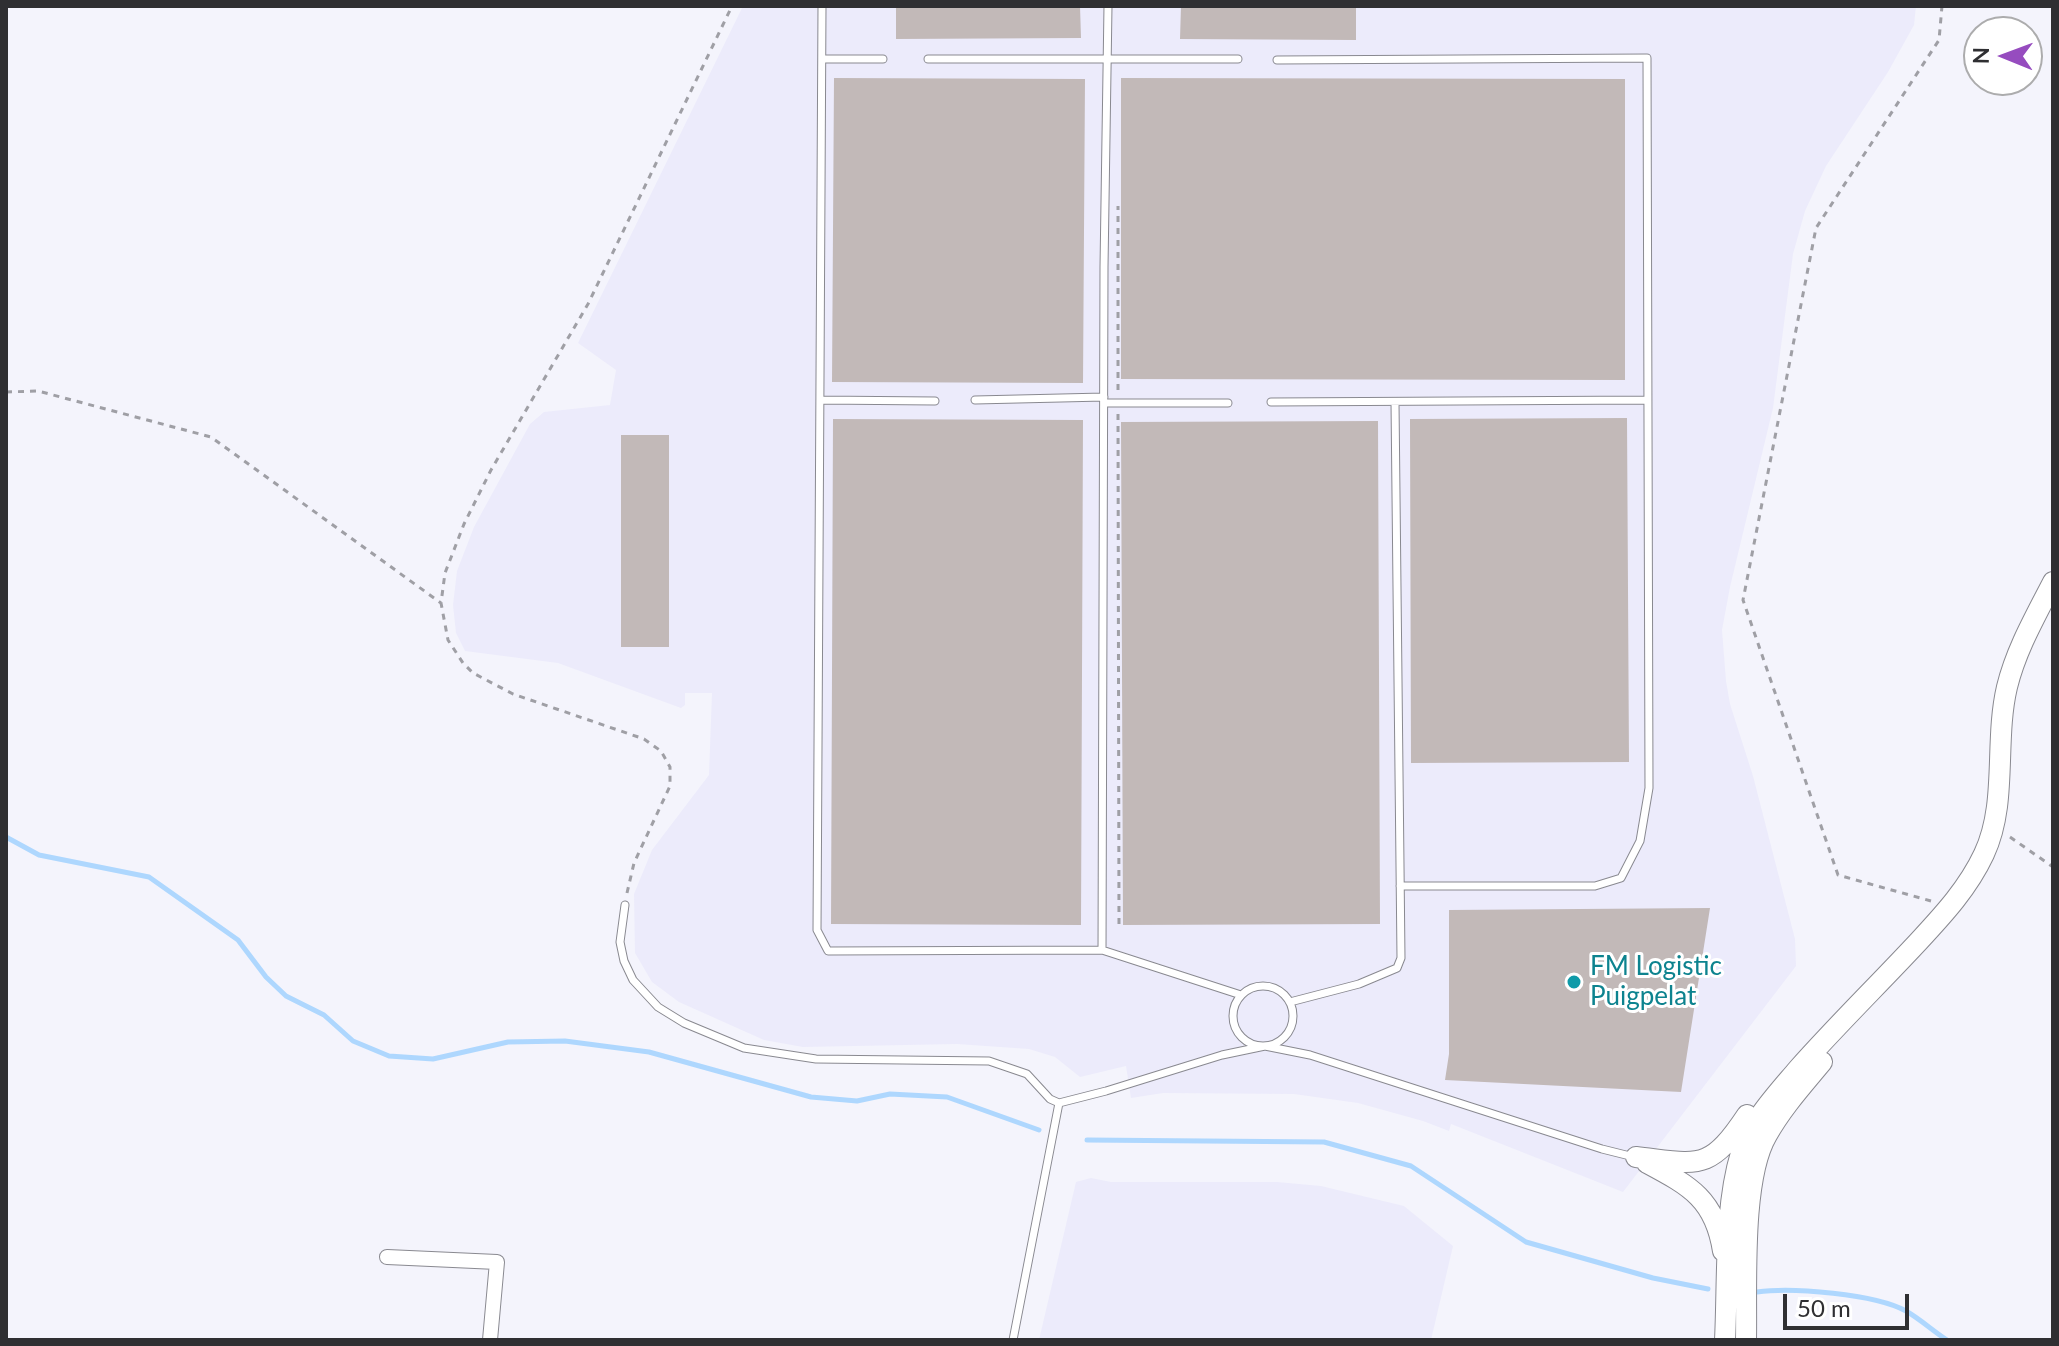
<!DOCTYPE html>
<style>
body{margin:0}
#map{position:relative;width:2059px;height:1346px;overflow:hidden;background:#f4f4fc;font-family:Lato,sans-serif}
canvas{display:block}
.frame{position:absolute;inset:0;border:8px solid #2f2f32;pointer-events:none}
.north{position:absolute;left:1963px;top:16px;width:80px;height:80px;box-sizing:border-box;background:#fff;border:2px solid #acacad;border-radius:50%;rotate:271deg;font-size:22px;font-weight:700;line-height:32px;text-align:center;color:#2f2f32}
.north::after{content:'';display:block;margin:auto;width:28px;height:36px;background:#964cbf;clip-path:polygon(50% 0,100% 100%,50% 72%,0 100%)}
.scale{position:absolute;left:1783px;top:1294px;width:126px;height:36px;box-sizing:border-box;border:4px solid #2f2f32;border-top:0;padding-left:10px;font-size:24px;line-height:28px;white-space:nowrap;color:#2f2f32;-webkit-text-stroke:6px #fff;paint-order:stroke}
</style>
<div id="map">
<canvas width="2059" height="1346"></canvas>
<div class="frame"></div>
<div class="north">N</div>
<div class="scale">50 m</div>
</div>
<script>
const c = document.querySelector('canvas').getContext('2d');
c.lineJoin = 'round';
function fillPath(path, color) {
  c.fillStyle = color;
  c.fill(path, 'evenodd');
}
function strokePath(path, color, width, dash) {
  c.strokeStyle = color;
  c.lineWidth = width;
  c.lineCap = dash ? 'butt' : 'round';
  c.setLineDash(dash || []);
  c.stroke(path);
}
function drawText(font, color, halo, rows, align = 'center') {
  c.font = font + ' Lato,sans-serif';
  c.lineWidth = 6;
  c.setLineDash([]);
  c.textBaseline = 'middle';
  c.strokeStyle = halo;
  c.fillStyle = color;
  for (const [text, x, y, turn = 0] of rows) {
    c.save();
    c.translate(x, y);
    c.rotate((+turn || 0) * Math.PI / 180);
    c.textAlign = isNaN(turn) ? turn : align;
    if (halo) c.strokeText(text, 0, 0);
    c.fillText(text, 0, 0);
    c.restore();
  }
}
fillPath(new Path2D(`
 M743,6h1173l-2,19 -26,47 -62,94 -21,45 -12,43 -20,154 -43,179 -8,43 4,51 4,23 23,72 42,163 1,27 -173,226 -172,-68 -2,7 -26,-10 -65,-18 -64,-9 -131,-1 -32,5 -5,-32 -46,11 -25,-20 -26,-8 -72,-5 -154,3 -39,-7 -85,-38 -27,-20 -17,-29 -1,-59 18,-44 57,-75 3,-82h-27v12l-4,3 -123,-45 -93,-12 -9,-18 -3,-28 4,-34 17,-44 56,-103 14,-12 66,-7 6,-35 -38,-27z
 M1091,1178l20,4h166l44,4 83,20 49,40 -22,94h-392l37,-158z`), '#ecebfb');
strokePath(new Path2D(`
 M6,837l33,18 110,22 89,63 28,37 20,19 38,19 29,26 36,15 44,3 75,-17 57,-1 84,11 162,45 46,4 33,-7 57,3 92,33
 M1087,1140l237,2 87,24 115,76 127,36 55,11
 M1757,1292c35,-5 118,2 149,19 14,8 27,20 41,29`), '#aed7fe', 5);
fillPath(new Path2D(`
 M896,6h184l1,32 -185,1z
 M1181,6h175v34l-176,-1z
 M834,78l251,1 -2,304 -251,-1z
 M1121,78l504,1v301l-504,-1z
 M1627,418l2,344 -218,1 -1,-344z
 M833,419l250,1 -2,505 -250,-1z
 M1378,421l2,503 -257,1 -2,-503z
 M621,435h48v212h-48z
 M1710,908l-29,184 -236,-12 4,-26v-144z`), '#c2b9b8');
const lane = new Path2D(`
 M822,6l-5,924 11,21 274,-1 139,45
 M822,59h61
 M928,59h310
 M1277,60l370,-2 2,730 -9,53 -19,37 -26,8h-195
 M820,400l115,1
 M975,400l129,-3
 M1271,402l376,-2
 M1104,403h124
 M625,905l-5,37 4,19 9,19 25,27 26,16 60,25 72,11 173,2 38,13 23,25 9,4 47,-12 116,-36 43,-9 45,9 292,94 32,8
 M1102,950l2,-683 4,-261
 M1233 1016a30 30 0 1 1 60 0a30 30 0 1 1-60 0Z
 M1290,1002l69,-18 38,-16 4,-10 -6,-556
 M1013,1340l46,-237`);
const street = new Path2D(`
 M387,1257l110,5 -7,78`);
const secondary = new Path2D(`
 M1636,1157c64,7 73,15 111,-42
 M1647,1163c43,23 68,36 76,88
 M1725,1340c3,-59 -1,-131 16,-187 11,-33 35,-58 57,-84 39,-44 81,-85 121,-128 25,-27 49,-53 65,-87 24,-51 10,-112 23,-167 9,-37 28,-70 46,-105
 M1746,1340c1,-54 -5,-161 21,-205 15,-27 36,-50 55,-73`);
strokePath(lane, '#898990', 9);
strokePath(street, '#898990', 16);
strokePath(secondary, '#898990', 22);
strokePath(new Path2D(`
 M1118,390v-184
 M6,392l32,-1 173,46 230,166
 M1118,414l1,512
 M2010,837l43,30
 M627,893l7,-30 36,-77v-19l-9,-16 -17,-12 -131,-45 -40,-21 -10,-10 -15,-23 -7,-37 4,-30 19,-49 27,-54 97,-166 144,-298
 M1931,901l-93,-26 -95,-275 73,-372 123,-188 3,-34`), '#9f9fa5', 3, [6, 6]);
strokePath(lane, '#fff', 7);
strokePath(street, '#fff', 14);
strokePath(secondary, '#fff', 20);
for (const [x, y, r, color] of [
 [1574,982,8,"#0f9aa8"]
]) {
  const dot = new Path2D();
  dot.arc(x, y, r, 0, 2 * Math.PI);
  c.fillStyle = color;
  c.fill(dot);
  strokePath(dot, '#fff', 3);
}
drawText('26px', '#0d838f', '#fff', [
 ["FM Logistic",1590,967],
 ["Puigpelat",1590,997]
], 'left');
</script>
